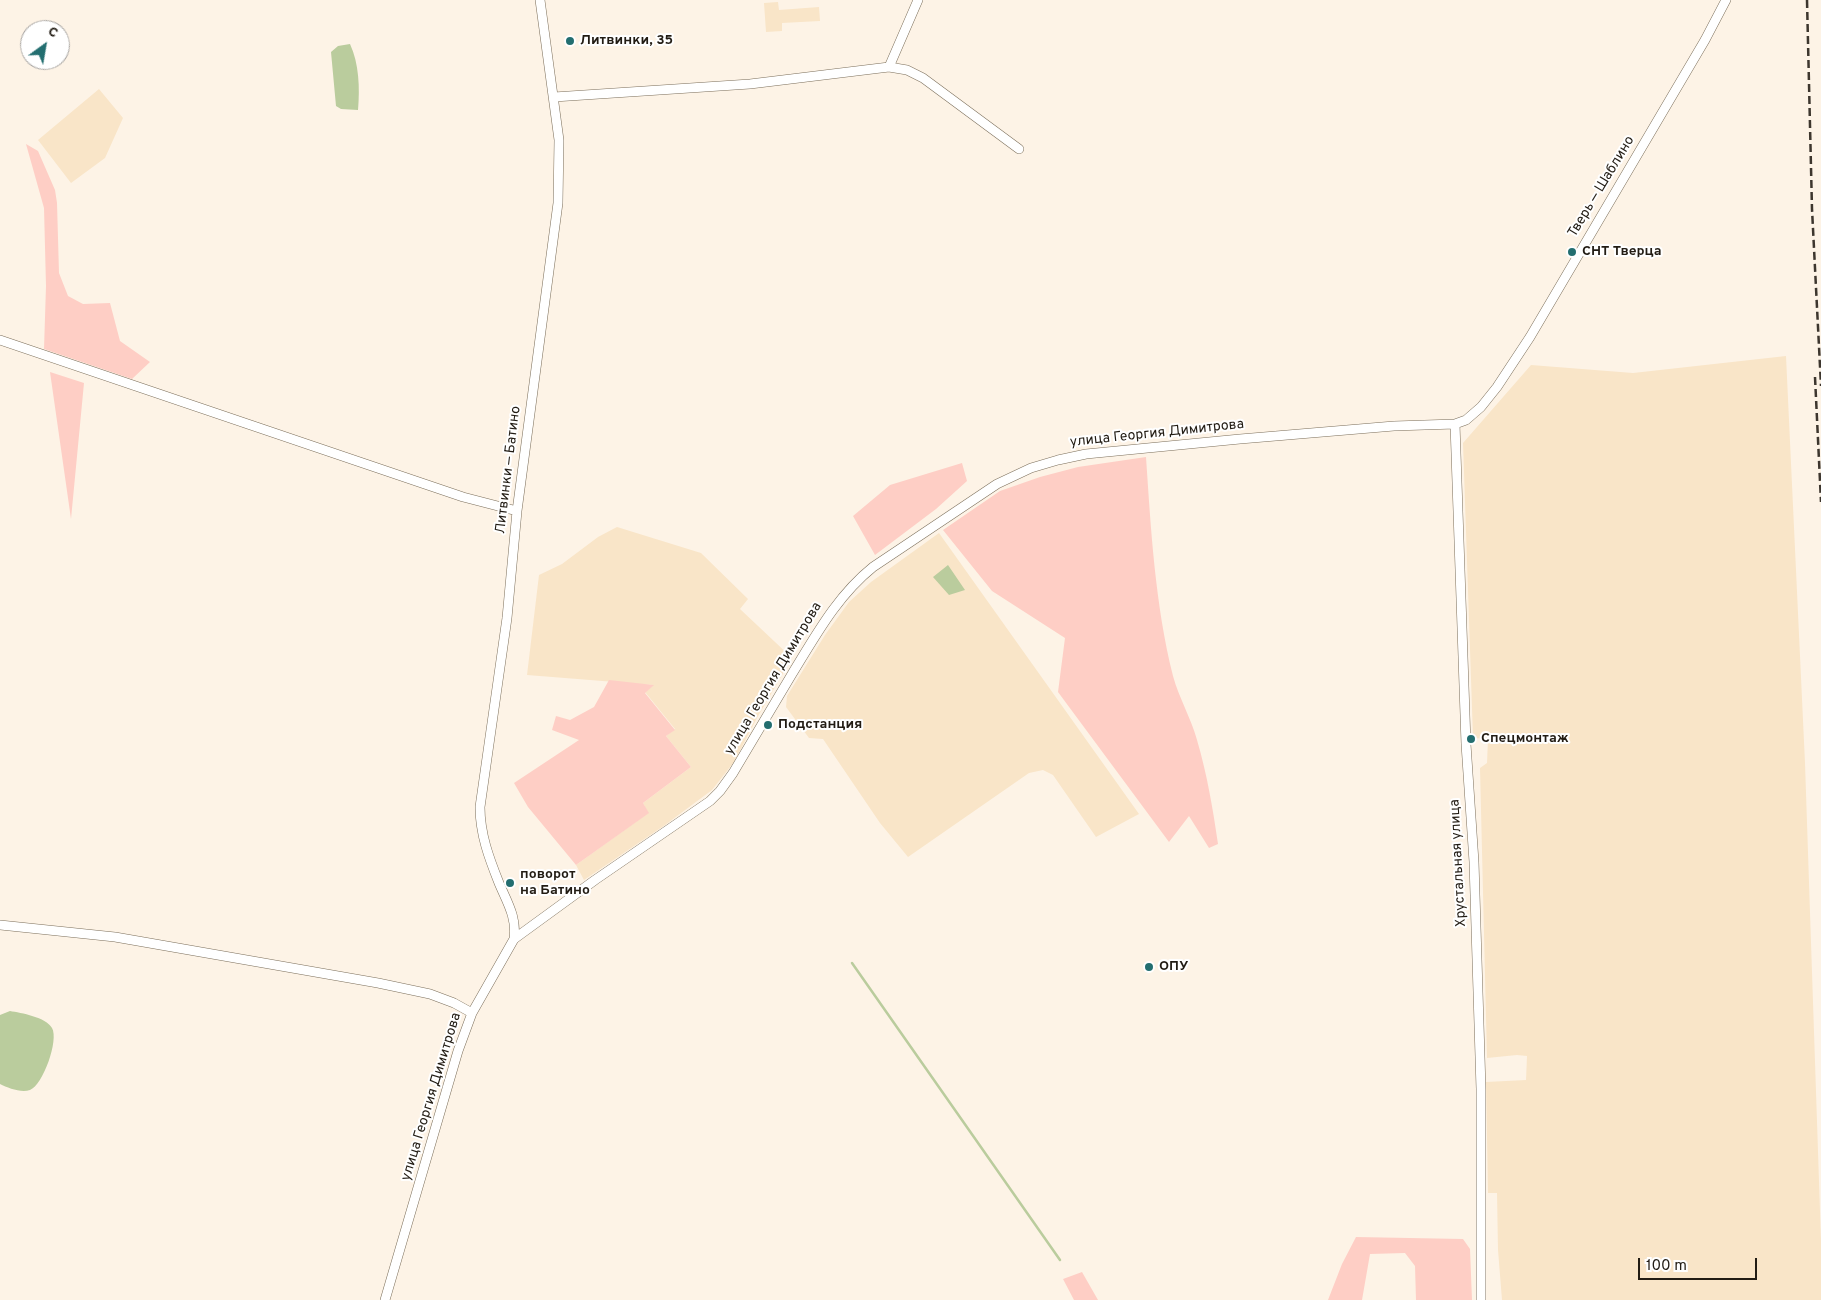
<!DOCTYPE html>
<meta charset="utf-8">
<style>
body{margin:0}
#map{position:relative;width:1821px;height:1300px;overflow:hidden;background:#fdf3e6;font-family:Overpass,sans-serif}
canvas{display:block}
.north{position:absolute;left:20px;top:20px;width:50px;height:50px;box-sizing:border-box;background:#fff;border:1px solid #a7a4a1;border-radius:50%;rotate:32deg;font-size:14px;font-weight:700;line-height:20px;text-align:center;color:#221c14}
.north::after{content:'';display:block;margin:auto;width:18px;height:22px;background:#236e70;clip-path:polygon(50% 0,100% 100%,50% 72%,0 100%)}
.scale{position:absolute;left:1638px;top:1258px;width:119px;height:22px;box-sizing:border-box;border:2px solid #221c14;border-top:0;padding-left:6px;font-size:15px;line-height:18px;white-space:nowrap;color:#221c14;-webkit-text-stroke:4px #fff;paint-order:stroke}
</style>
<div id="map">
<canvas width="1821" height="1300"></canvas>
<div class="north">С</div>
<div class="scale">100 m</div>
</div>
<script>
const c = document.querySelector('canvas').getContext('2d');
c.lineJoin = 'round';
function fillPath(path, color) {
  c.fillStyle = color;
  c.fill(path, 'evenodd');
}
function strokePath(path, color, width, dash) {
  c.strokeStyle = color;
  c.lineWidth = width;
  c.lineCap = dash ? 'butt' : 'round';
  c.setLineDash(dash || []);
  c.stroke(path);
}
function drawText(font, color, halo, rows, align = 'center') {
  c.font = font + ' Overpass,sans-serif';
  c.lineWidth = 4;
  c.setLineDash([]);
  c.textBaseline = 'middle';
  c.strokeStyle = halo;
  c.fillStyle = color;
  for (const [text, x, y, turn = 0] of rows) {
    c.save();
    c.translate(x, y);
    c.rotate((+turn || 0) * Math.PI / 180);
    c.textAlign = isNaN(turn) ? turn : align;
    if (halo) c.strokeText(text, 0, 0);
    c.fillText(text, 0, 0);
    c.restore();
  }
}
fillPath(new Path2D(`
 M778,2l1,8 40,-3 1,14 -38,2v8l-16,1 -2,-29z
 M99,89l24,29 -18,40 -34,25 -33,-43z
 M1786,356l19,407 16,478v59h-319l-4,-50 -1,-57h-9l-2,-111 40,-2 1,-24 -10,-1 -30,3 -7,-290 7,-5 1,-24 -15,-1 -10,-295 68,-78 102,8z
 M617,527l84,26 47,46 -8,10 52,49 -35,60 -23,44 -22,28 -47,35 -81,55 -8,-15 72,-52 -5,-10 48,-36 -25,-31 9,-7 -30,-37 8,-7 -126,-10 12,-100 23,-11 36,-27z
 M939,533l200,281 -43,23 -43,-62 -10,-5 -14,3 -121,84 -28,-34 -57,-84 -14,-1 -23,-31 1,-11 38,-61 24,-33 22,-20z`), '#f9e5c8');
fillPath(new Path2D(`
 M26,144l12,7 17,39 2,13 2,70 9,23 15,8 27,-1 10,38 30,21 -18,17 -88,-30 2,-63 -2,-78z
 M50,372l34,11 -13,136z
 M1146,457c5,73 9,147 27,219 6,22 18,42 24,64 10,34 16,69 21,104l-9,4 -20,-32 -20,26 -111,-150 7,-54 -73,-47 -49,-61 57,-39 40,-14 38,-10z
 M962,463l5,18 -31,28 -61,46 -22,-39 37,-31z
 M609,680l45,5 -9,8 30,37 -9,6 25,31 -48,36 6,10 -73,52 -48,-58 -14,-24 65,-43 -27,-10 4,-14 14,4 24,-13z
 M1356,1237l107,2 7,10 2,51h-56l-1,-34 -10,-13 -35,1 -8,46h-34l14,-36z
 M1082,1272l16,28h-24l-11,-21z`), '#fecec5');
fillPath(new Path2D(`
 M350,44c9,19 10,44 8,66l-17,-1 -5,-3 -5,-54 7,-6z
 M948,565l17,25 -16,5 -16,-18z
 M10,1011c11,2 36,6 42,17 7,12 -9,57 -22,62 -9,3 -22,-2 -30,-6v-69z`), '#bacc9d');
strokePath(new Path2D(`
 M852,963l208,297`), '#bacc9d', 2.5);
const minor = new Path2D(`
 M889,67l29,-67
 M554,97l196,-13 139,-17 18,3 16,8 96,71
 M0,340l463,157 54,14
 M1455,424l11,320 8,118 7,227v211
 M0,925l115,12 263,46 52,11 24,9 18,10
 M514,939c3,-22 -7,-37 -15,-56 -10,-25 -19,-49 -19,-76l27,-189 10,-107 41,-308 1,-63 -19,-140
 M385,1300l73,-249 14,-38 42,-74 81,-59 115,-79 10,-10 13,-18c20,-33 39,-66 59,-99 24,-39 45,-78 81,-107l124,-83 34,-16 27,-8 28,-6 154,-15 154,-13 61,-2 11,-4 15,-13 16,-20 33,-50 175,-297 21,-40`);
strokePath(minor, '#7c6f5b', 10);
strokePath(minor, '#fff', 9);
strokePath(new Path2D(`
 M1807,0l5,209 9,177
 M1815,377l6,125`), '#3d362e', 2.5, [8, 4]);
for (const [x, y, r, color] of [
 [570,41,5,"#236e70"],
 [1572,252,5,"#236e70"],
 [768,725,5,"#236e70"],
 [1471,739,5,"#236e70"],
 [510,883,5,"#236e70"],
 [1149,967,5,"#236e70"]
]) {
  const dot = new Path2D();
  dot.arc(x, y, r, 0, 2 * Math.PI);
  c.fillStyle = color;
  c.fill(dot);
  strokePath(dot, '#fff', 2);
}
drawText('bold 14px', '#221c14', '#fff', [
 ["Литвинки, 35",580,41],
 ["СНТ Тверца",1582,252],
 ["Подстанция",778,725],
 ["Спецмонтаж",1481,739],
 ["поворот",520,875],
 ["на Батино",520,891],
 ["ОПУ",1159,967]
], 'left');
drawText('14px', '#221c14', '#fff', [
 ["Тверь — Шаблино",1602,187,-59],
 ["улица Георгия Димитрова",1157,434,-6],
 ["Литвинки — Батино",509,470,-83],
 ["улица Георгия Димитрова",774,679,-59],
 ["Хрустальная улица",1459,863,-93],
 ["улица Георгия Димитрова",432,1097,-73]
]);
</script>
